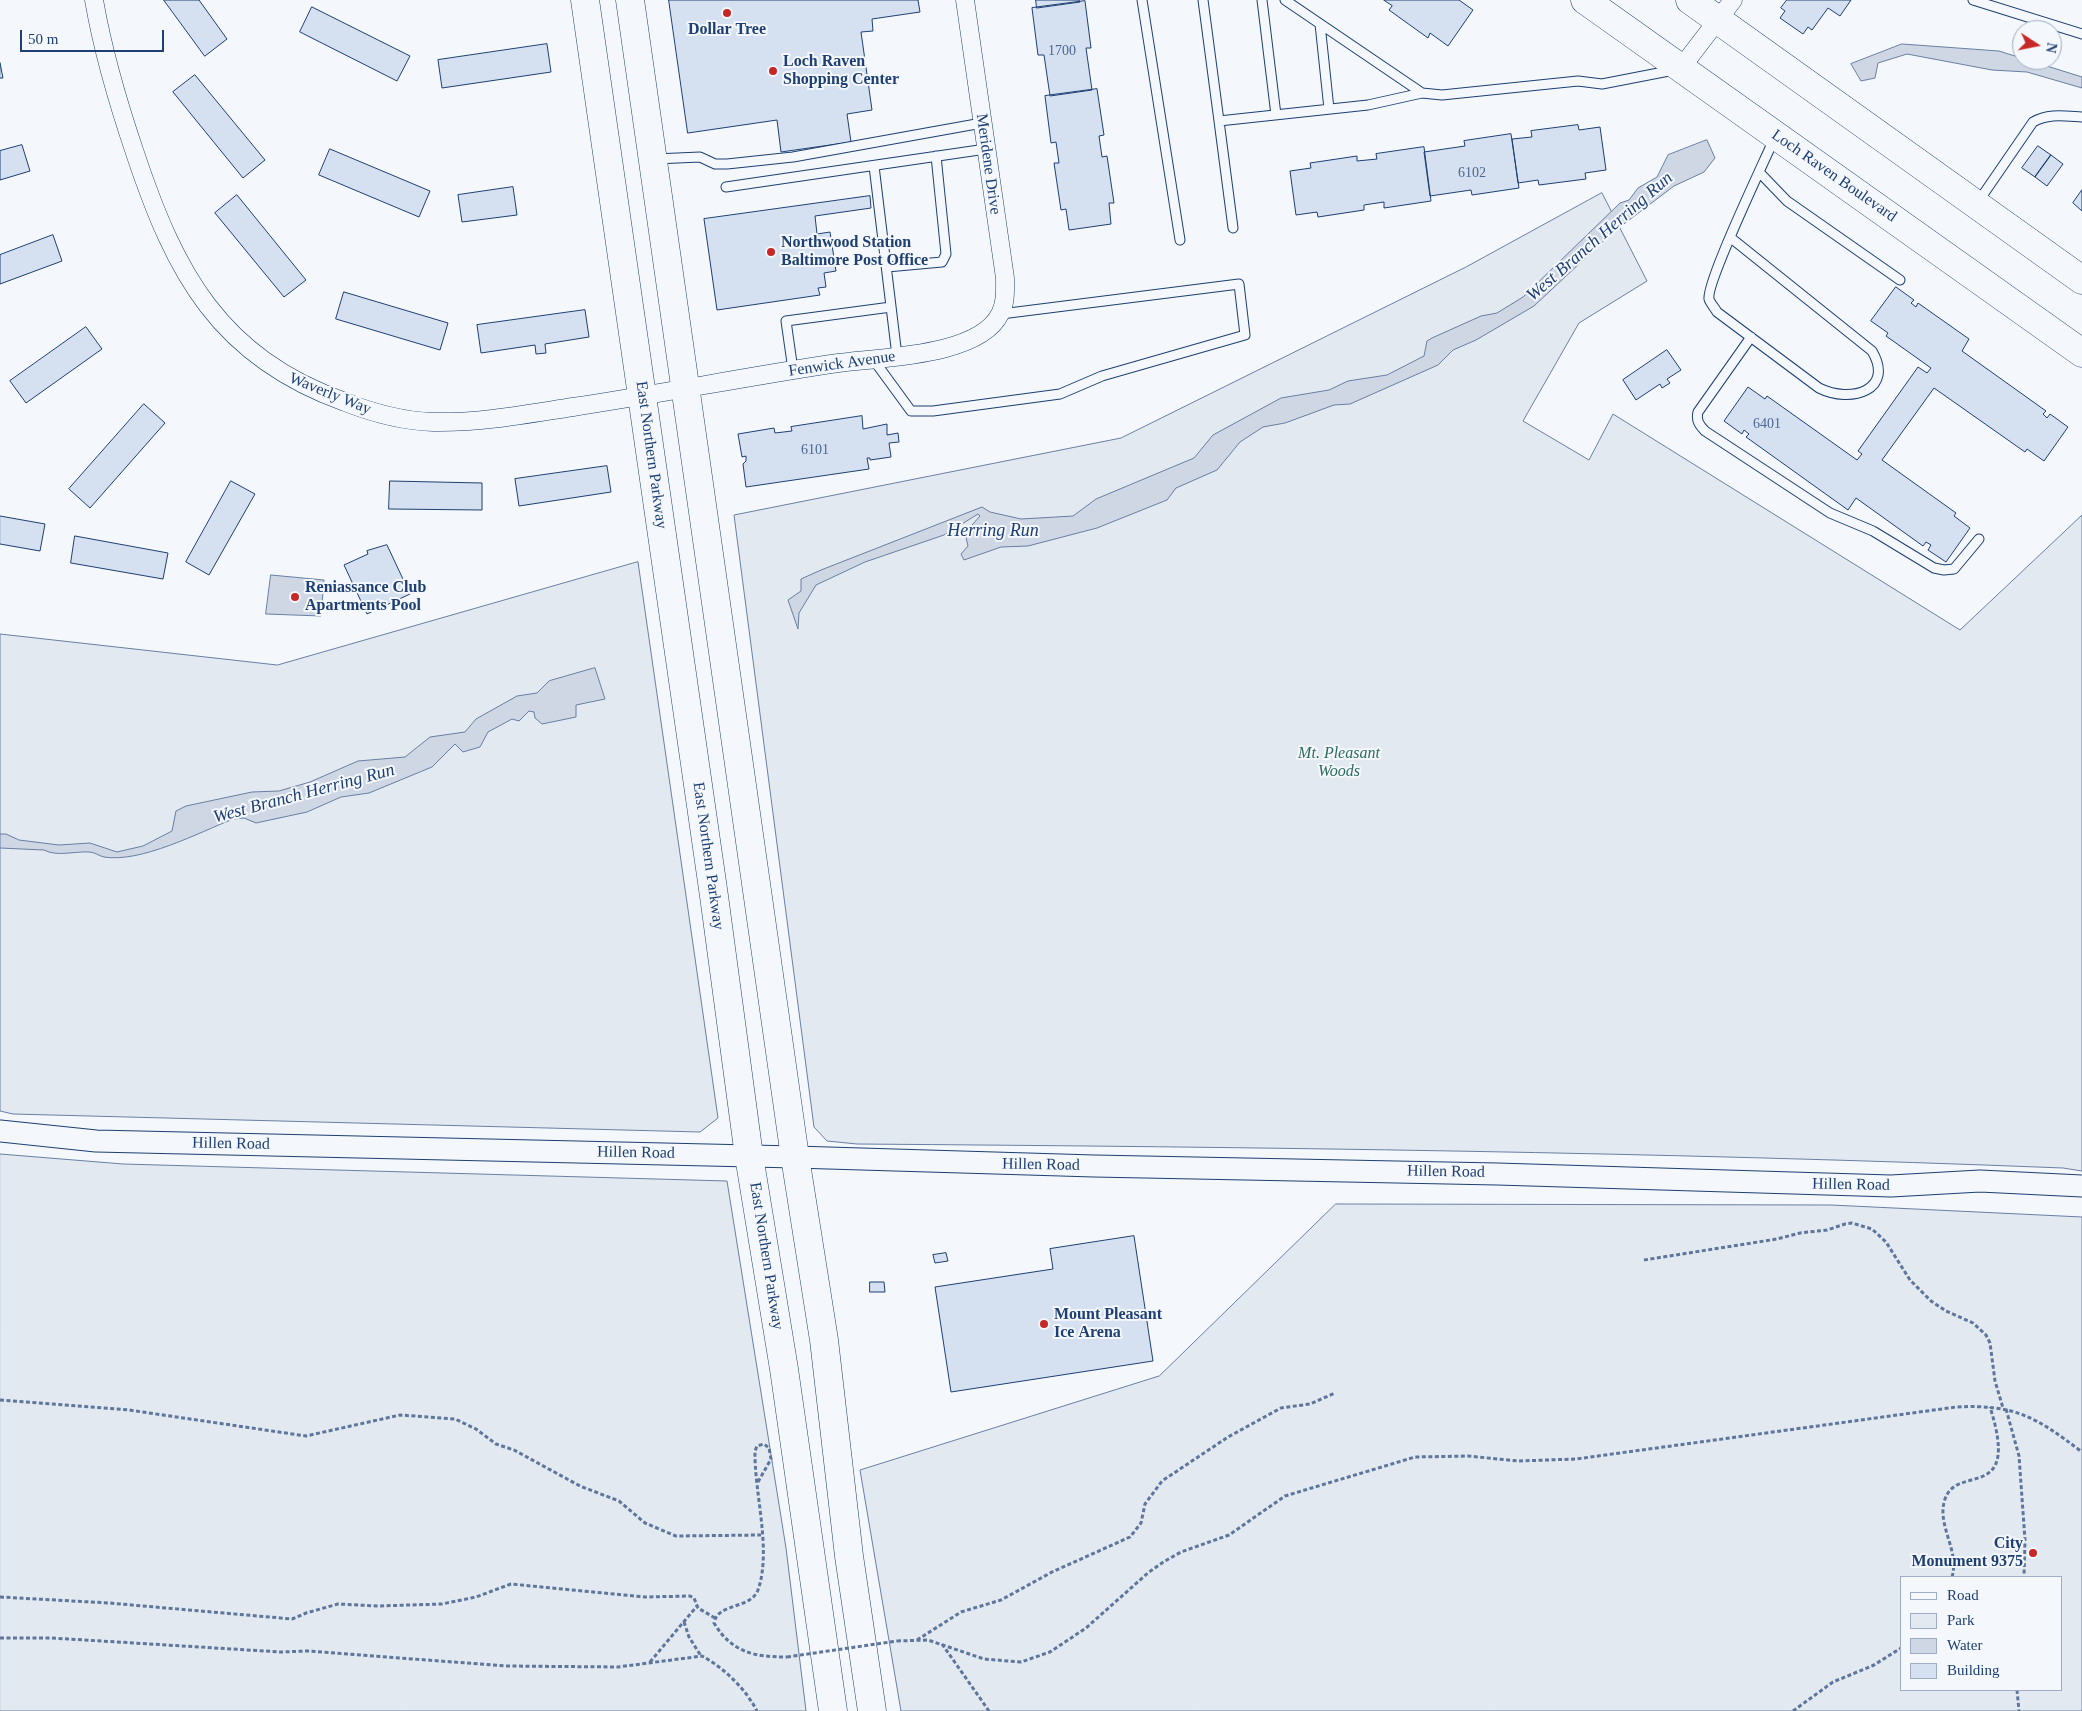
<!DOCTYPE html>
<style>
body{margin:0}
#map{position:relative;width:2082px;height:1711px;overflow:hidden;background:#f4f7fb;font-family:"Times New Roman",serif}
canvas{display:block}
.legend{position:absolute;left:1900px;top:1576px;width:162px;height:115px;box-sizing:border-box;background:#f4f7fb;border:1px solid #9eadc5;margin:0;padding:6px 9px;list-style:none;font-size:15px;color:#1d3f73}
.legend li{display:flex;align-items:center;gap:10px;height:25px}
.legend b{width:25px;border:1px solid #9eadc5}
.north{position:absolute;left:2012px;top:20px;width:50px;height:50px;box-sizing:border-box;background:#f4f7fb;border:1px solid #9eadc5;border-radius:50%;rotate:101deg;font-size:14px;font-weight:700;line-height:20px;text-align:center;color:#1d3f73}
.north::after{content:'';display:block;margin:auto;width:18px;height:22px;background:#c62828;clip-path:polygon(50% 0,100% 100%,50% 72%,0 100%)}
.scale{position:absolute;left:20px;top:30px;width:144px;height:22px;box-sizing:border-box;border:2px solid #1d3f73;border-top:0;padding-left:6px;font-size:15px;line-height:18px;white-space:nowrap;color:#1d3f73;-webkit-text-stroke:4px #f4f7fb;paint-order:stroke}
</style>
<div id="map">
<canvas width="2082" height="1711"></canvas>
<ul class="legend">
<li><b style="height:6px;background:#f4f7fb"></b>Road</li>
<li><b style="height:14px;background:#e3e9f0"></b>Park</li>
<li><b style="height:14px;background:#cfd7e4"></b>Water</li>
<li><b style="height:14px;background:#d5e0f0"></b>Building</li>
</ul>
<div class="north">N</div>
<div class="scale">50 m</div>
</div>
<script>
const c = document.querySelector('canvas').getContext('2d');
c.lineJoin = 'round';
function fillPath(path, color) {
  c.fillStyle = color;
  c.fill(path, 'evenodd');
}
function strokePath(path, color, width, dash) {
  c.strokeStyle = color;
  c.lineWidth = width;
  c.lineCap = dash ? 'butt' : 'round';
  c.setLineDash(dash || []);
  c.stroke(path);
}
function drawText(font, color, halo, rows, align = 'center') {
  c.font = font + ' "Times New Roman",serif';
  c.lineWidth = 4;
  c.setLineDash([]);
  c.textBaseline = 'middle';
  c.strokeStyle = halo;
  c.fillStyle = color;
  for (const [text, x, y, turn = 0] of rows) {
    c.save();
    c.translate(x, y);
    c.rotate((+turn || 0) * Math.PI / 180);
    c.textAlign = isNaN(turn) ? turn : align;
    if (halo) c.strokeText(text, 0, 0);
    c.fillText(text, 0, 0);
    c.restore();
  }
}
const green = new Path2D(`
 M1602,193l45,88 -68,42 -56,98 66,39 24,-46 347,216 122,-115v656l-19,-3c-402,-16 -804,-21 -1206,-24l-30,-3 -13,-14 -80,-612 387,-77 345,-171z
 M638,562l80,556 -18,14 -687,-18 -13,-3v-477l277,31z
 M0,1154l123,10 604,17 59,367 20,163h-806z
 M1336,1204l495,1 251,12v494h-1181l-41,-241 299,-94zM1901,1577h160v113h-160z`);
fillPath(green, '#e3e9f0');
strokePath(green, '#687fa3', 1);
const water = new Path2D(`
 M1902,44l97,7 83,26v11l-55,-16 -35,-2 -85,-16 -29,9 -3,15 -14,3 -10,-17z
 M1707,140l8,18 -11,14 -30,14 -62,47 -78,73 -58,34 -23,10 -15,15 -88,39 -16,1 -49,18 -22,4 -23,15 -23,28 -41,18 -9,12 -70,28 -69,18 -27,1 -37,13 -3,-6 7,-8 -3,-13 15,-17 -2,-2 -34,21 -79,27 -49,23 -17,28 -1,16 -10,-29 13,-9v-12l20,-9 161,-63 8,5 31,7 52,-3 23,-17 98,-41 19,-23 68,-37 48,-8 19,-9 39,-6 37,-19 3,-15 5,-3 49,-22 16,-3 26,-16 97,-94 9,-3 9,-12 19,-11 11,-22z
 M271,575l53,5 -3,36 -55,-2z
 M595,668l10,31 -29,6v12l-34,7 -7,-6 -1,-6 -5,-1 -10,10 -7,-2 -24,13 -8,15 -17,5 -8,-8 -23,23 -63,26 -28,4 -34,15 -51,11 -12,-5 -11,1c-35,14 -92,44 -129,38 -5,-1 -9,-5 -15,-5 -14,-1 -32,5 -45,-2l-44,-2v-14h6l13,6 40,5 31,-2 27,9 26,-6 29,-15 4,-20 10,-5 66,-14 27,-1 31,-9 48,-21 47,-4 25,-20 35,-5 11,-13 41,-23 20,-3 12,-12z`);
fillPath(water, '#cfd7e4');
strokePath(water, '#687fa3', 1);
const building = new Path2D(`
 M164,0h35l28,39 -22,17z
 M669,0h249l2,12 -48,7 1,12 -12,1 11,78 -25,4 4,28 -70,10 -4,-32 -89,13z
 M1036,0h43l1,2 -43,6z
 M1384,0h75l14,10 -25,36 -18,-13 -2,5 -39,-28 3,-4z
 M1787,0h64l-11,16 -12,-8 -16,22 -4,-3 -5,7 -23,-16 5,-7 -4,-3z
 M1085,1l6,47h-5l6,42 -42,6 -6,-41h-6l-6,-47z
 M312,7l98,49 -13,25 -97,-49z
 M547,44l4,28 -109,16 -4,-28z
 M0,63l3,15h-3z
 M195,75l70,85 -22,18 -70,-86z
 M1097,89l7,46 -5,1 3,21 5,-1 7,47h-5l2,21 -42,6 -3,-21 -5,1 -7,-47h5l-3,-21 -5,1 -6,-47z
 M1578,125l1,5 21,-3 6,43 -21,3 1,6 -47,6 -1,-5 -20,3 -6,-44 20,-2 -1,-6z
 M1511,134l8,54 -47,7 -1,-5 -41,6 -6,-44 41,-6 -1,-5z
 M22,145l8,26 -30,9v-29z
 M2038,146l13,9 -16,22 -13,-9z
 M1424,147l7,54 -47,7v-6l-20,3v5l-46,7 -1,-5 -21,3 -6,-44 21,-3 -1,-5 47,-7v5l20,-2 -1,-5z
 M330,149l100,42 -11,26 -100,-42z
 M2051,155l12,9 -16,22 -12,-9z
 M513,187l4,28 -55,7 -4,-27z
 M2082,190v21l-9,-8z
 M237,195l69,85 -22,17 -69,-84z
 M870,196l1,12 -56,8 2,18 13,-2 6,39 -12,2 2,14 -8,1 2,7 -103,15 -13,-91z
 M53,235l9,26 -62,23v-29z
 M1896,287l18,13 -3,3 5,4 2,-4 51,36 -7,12 84,60 -3,3 4,4 3,-4 18,13 -24,34 -17,-12 -2,3 -91,-64 -52,72 74,53 -2,3 16,12 -24,34 -18,-12 3,-5 -5,-3 -3,4 -67,-48 -8,12 -102,-73 3,-3 -5,-4 -2,4 -18,-13 24,-34 17,12 2,-3 90,64 5,-6 -4,-3 60,-84 9,6 4,-5 -45,-32 2,-3 -17,-12z
 M344,292l104,31 -8,27 -104,-31z
 M585,310l4,27 -44,7 1,9 -10,1 -1,-9 -54,8 -4,-28z
 M86,327l16,22 -76,54 -16,-22z
 M1667,350l14,20 -14,9 3,4 -8,5 -2,-4 -24,16 -13,-20z
 M144,404l21,19 -75,85 -21,-19z
 M862,416l1,13 24,-5v11l11,-2 1,9 -10,1 2,14 -21,3v-2h-3l2,11 -123,18 -3,-23 3,-3v-5l-4,1 -4,-23 36,-6 1,5 17,-2 -1,-4z
 M607,466l4,26 -92,14 -4,-27z
 M231,481l24,13 -46,81 -23,-13z
 M390,481l92,2v27l-93,-1z
 M0,516l45,8 -5,27 -40,-7z
 M75,536l93,17 -5,26 -92,-16z
 M387,545l23,49 -43,20 -23,-49 24,-11 -1,-3z
 M1134,1236l19,125 -202,31 -16,-105 118,-18 -3,-20z
 M946,1253l2,8 -13,2 -2,-8z
 M870,1282h14l1,10h-15z`);
fillPath(building, '#d5e0f0');
strokePath(building, '#1d3f73', 1);
const service = new Path2D(`
 M1142,0l38,240
 M1203,0l16,121 149,-16 54,-12
 M1262,0l14,115
 M1285,0l137,93 20,2 136,-14 24,3 72,-14
 M1973,0l109,34
 M1320,24l9,85
 M1219,121l14,107
 M655,159l45,-2 15,7h12l66,-7 189,-34
 M874,166l23,190
 M1760,173l27,28 113,79
 M726,187l260,-38
 M1978,202l55,-80c15,-9 32,-6 49,-5
 M1731,238l141,113c23,39 -21,53 -53,37l-102,-76c-2,-4 -7,-9 -8,-13 -3,-16 55,-137 65,-160
 M887,267l55,-5 4,-8 -10,-98
 M1751,337l-53,75c-2,8 1,13 7,19l125,82 43,18 61,37 10,2 10,-1 25,-30
 M873,359l38,52h22l127,-17 42,-18 143,-41 -6,-51 -238,30
 M793,370l-7,-49 105,-14`);
const minor = new Path2D(`
 M94,0c9,52 24,103 41,153 40,120 84,204 210,249 28,11 58,19 88,20 47,1 94,-8 140,-15 86,-13 172,-30 258,-43 44,-7 147,-6 169,-50 6,-11 5,-24 5,-36l-40,-278
 M1681,68l52,-68`);
const tertiary = new Path2D(`
 M0,1131l96,10 699,16 299,9 403,8 394,12 89,-5 102,5`);
const primary = new Path2D(`
 M585,0l129,896 35,260 35,213 49,342
 M630,0l165,1157 29,183 25,216 23,155
 M1585,0l497,353
 M1690,0l392,280`);
strokePath(service, '#1d3f73', 11);
strokePath(minor, '#1d3f73', 19);
strokePath(tertiary, '#1d3f73', 23);
strokePath(primary, '#1d3f73', 29);
strokePath(new Path2D(`
 M1644,1260l133,-21 23,-6 27,-3 18,-6 7,-1 20,6 14,13 24,38 21,21 15,10 27,12 13,12 4,8 5,38 8,27
 M0,1400l129,10 177,26 94,-21 55,4 21,10 20,15 18,6 66,36 39,15 26,22 31,13 85,-1
 M2006,1409l13,47 6,84 -1,37
 M758,1482l13,-23 -2,-11 -5,-4 -7,2 -2,5c-1,41 17,99 3,139 -8,20 -40,12 -44,33 18,30 41,34 73,34
 M1952,1577c8,-27 -16,-52 -7,-78 12,-36 76,5 45,-92
 M0,1597l109,6 183,16 14,-6 32,-9 40,2 64,-2 34,-7 35,-13 134,13 45,-1 4,2 4,10 17,10
 M684,1622l5,15 12,19
 M0,1638h52l229,14 27,-1 198,15 112,1 84,-11c22,12 43,32 55,55
 M917,1640l44,-28 40,-12 51,-28 78,-35 11,-14 4,-19 17,-23 66,-44 53,-29 29,-4 25,-11
 M897,1641l31,-1 56,19 37,3 29,-10 36,-24 63,-56 16,-11 16,-9 48,-17 56,-39 130,-39 53,-1 50,5 58,-2 380,-52c59,-3 80,10 126,45
 M942,1644l47,67
 M650,1662l47,-56
 M2017,1690l2,21
 M1793,1711l40,-29 41,-17 27,-17`), '#5e769c', 3, [4, 2.5]);
strokePath(service, '#f4f7fb', 9);
strokePath(minor, '#f4f7fb', 18);
strokePath(tertiary, '#f4f7fb', 21);
strokePath(primary, '#f4f7fb', 28);
strokePath(new Path2D(`
 M787,1657l110,-16`), '#5e769c', 3, [4, 2.5]);
for (const [x, y, r, color] of [
 [727,13,5,"#c62828"],
 [773,71,5,"#c62828"],
 [771,252,5,"#c62828"],
 [295,597,5,"#c62828"],
 [1044,1324,5,"#c62828"],
 [2033,1553,5,"#c62828"]
]) {
  const dot = new Path2D();
  dot.arc(x, y, r, 0, 2 * Math.PI);
  c.fillStyle = color;
  c.fill(dot);
  strokePath(dot, '#f4f7fb', 2);
}
drawText('14px', '#4b6792', null, [
 ["1700",1062,51],
 ["6102",1472,173],
 ["6401",1767,424],
 ["6101",815,450]
]);
drawText('bold 16px', '#1d3f73', '#f4f7fb', [
 ["Dollar Tree",727,30,"center"],
 ["Loch Raven",783,62],
 ["Shopping Center",783,80],
 ["Northwood Station",781,243],
 ["Baltimore Post Office",781,261],
 ["Reniassance Club",305,588],
 ["Apartments Pool",305,606],
 ["Mount Pleasant",1054,1315],
 ["Ice Arena",1054,1333],
 ["City",2023,1544,"right"],
 ["Monument 9375",2023,1562,"right"]
], 'left');
drawText('16px', '#1d3f73', '#f4f7fb', [
 ["Meridene Drive",988,164,82],
 ["Loch Raven Boulevard",1834,176,35],
 ["Fenwick Avenue",842,364,-8],
 ["Waverly Way",330,394,22],
 ["East Northern Parkway",651,455,82],
 ["East Northern Parkway",708,856,82],
 ["Hillen Road",231,1144,1],
 ["Hillen Road",636,1153,1],
 ["Hillen Road",1041,1165,1],
 ["Hillen Road",1446,1172,1],
 ["Hillen Road",1851,1185,1],
 ["East Northern Parkway",766,1256,81]
]);
drawText('italic 16px', '#2c6c60', '#f4f7fb', [
 ["Mt. Pleasant",1339,754],
 ["Woods",1339,772]
]);
drawText('italic 18px', '#1d3f73', '#f4f7fb', [
 ["West Branch Herring Run",1600,237,-41],
 ["Herring Run",993,531],
 ["West Branch Herring Run",304,794,-15]
]);
</script>
